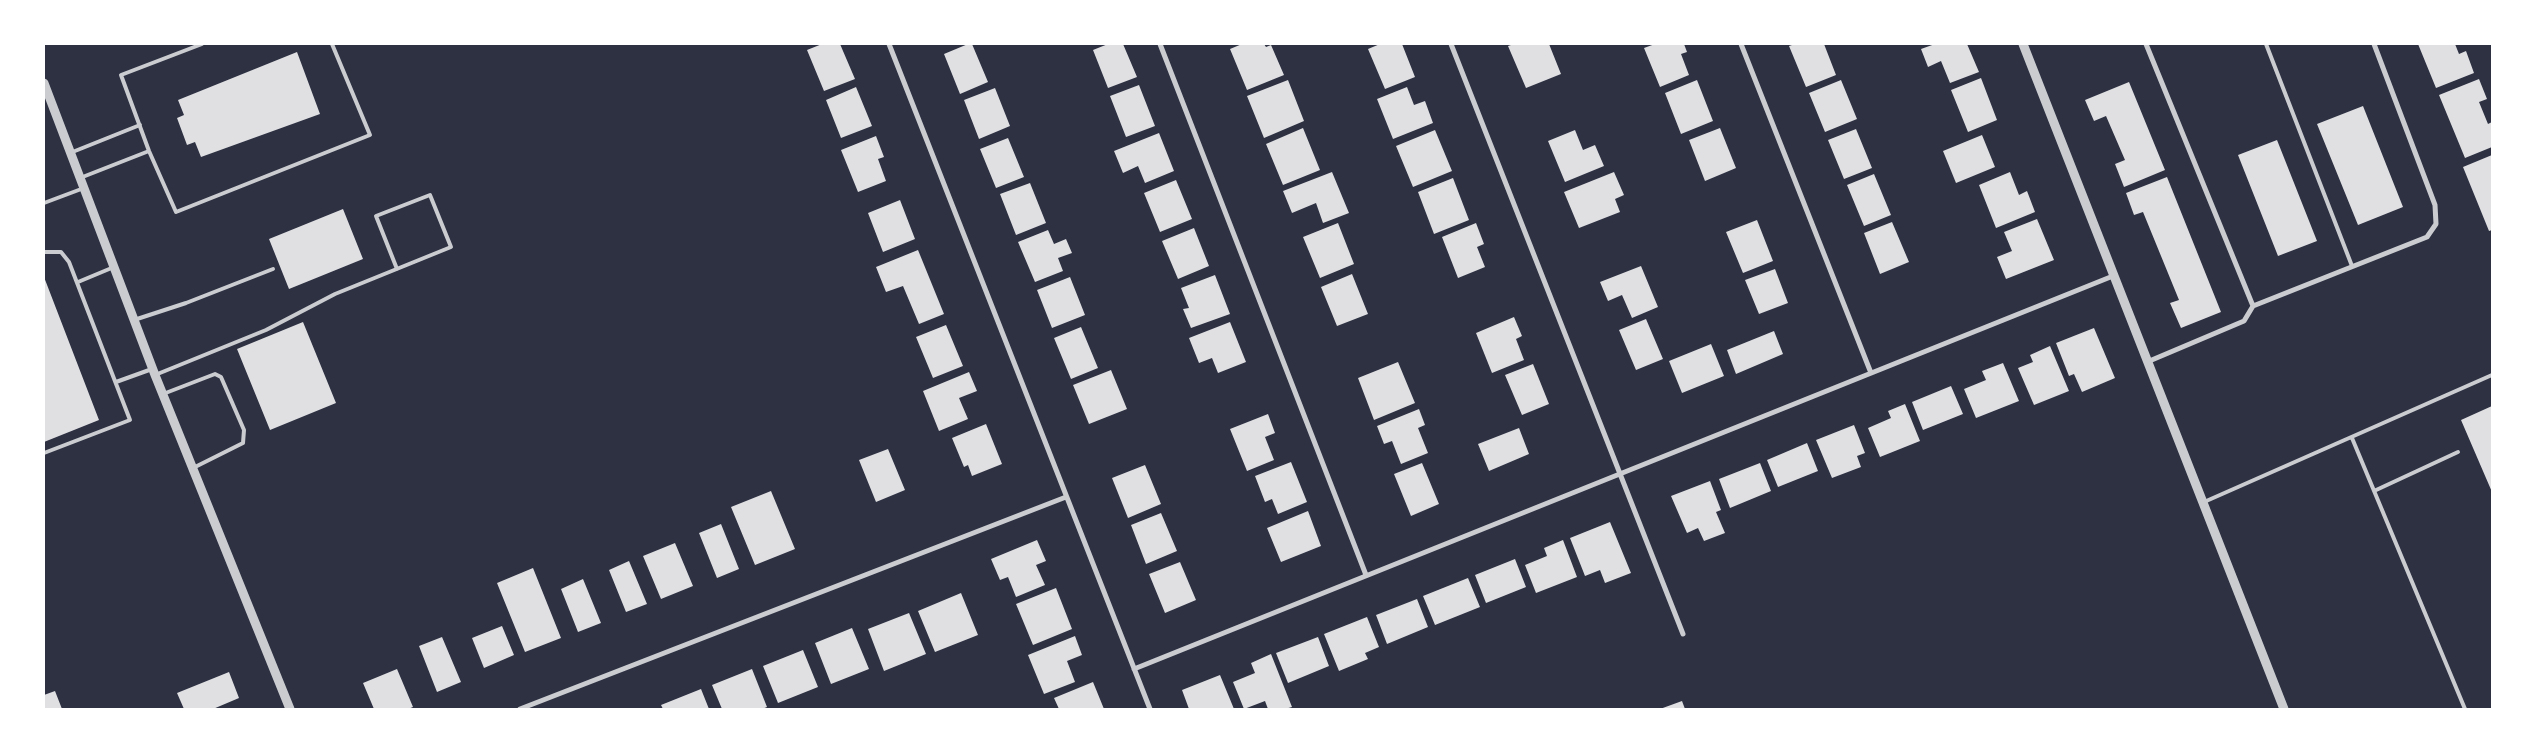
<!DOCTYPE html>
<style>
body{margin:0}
#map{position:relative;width:2536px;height:753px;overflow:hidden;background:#2d3142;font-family:Montserrat,sans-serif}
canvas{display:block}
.frame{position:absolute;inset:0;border:45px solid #fff;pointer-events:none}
</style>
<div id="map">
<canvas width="2536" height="753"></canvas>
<div class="frame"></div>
</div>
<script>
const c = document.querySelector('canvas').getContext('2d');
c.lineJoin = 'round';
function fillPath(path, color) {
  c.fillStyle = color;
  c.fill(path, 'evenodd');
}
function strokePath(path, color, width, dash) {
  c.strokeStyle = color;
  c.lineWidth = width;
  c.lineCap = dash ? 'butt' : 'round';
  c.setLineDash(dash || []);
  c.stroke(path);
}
fillPath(new Path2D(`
 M822,44h18l15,35 -31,12 -17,-41z
 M968,44h4l16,38 -28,12 -16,-40z
 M1108,44h15l14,33 -29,11 -15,-38z
 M1242,44h22l2,3 5,-2 13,30 -37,15 -17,-41z
 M1380,44h22l13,33 -30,12 -17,-40z
 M1514,44h35l12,30 -35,14 -18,-42z
 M1655,44h29l3,8 -6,2 8,21 -29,12 -16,-39z
 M1795,44h29l12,31 -30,12 -17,-41z
 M1935,44h32l12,28 -29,11 -9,-22 -13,6 -7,-18z
 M2418,44h37l4,10 7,-3 8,22 -38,15z
 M297,52l23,62 -119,43 -6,-15 -8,3 -10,-27 7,-3 -6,-15z
 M1981,78l16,42 -29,12 -17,-42z
 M2479,79l8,20 -8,3 9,22 4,-2v25l-27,11 -26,-63z
 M1288,80l16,41 -40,17 -17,-42z
 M1697,80l16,41 -32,13 -16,-41z
 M1841,80l16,39 -32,13 -16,-39z
 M2129,82l36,88 -41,17 -9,-23 10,-4 -19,-44 -12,5 -9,-21z
 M1139,85l16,41 -29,11 -16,-41z
 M856,87l16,39 -31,12 -15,-38z
 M1407,87l7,18 11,-4 8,22 -40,16 -16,-40z
 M995,88l15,38 -31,13 -15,-39z
 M2363,106l40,101 -45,18 -41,-101z
 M1303,128l17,42 -37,15 -17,-41z
 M1720,128l16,40 -31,13 -16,-41z
 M1856,129l16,39 -28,11 -16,-39z
 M1435,130l17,41 -39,16 -17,-41z
 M1575,130l8,20 12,-5 9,21 -39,16 -17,-41z
 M1159,133l15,38 -29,12 -7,-17 -15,7 -9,-22z
 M1982,135l13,32 -39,16 -13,-32z
 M876,136l8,21 -6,2 8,22 -28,11 -17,-42z
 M1008,138l16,39 -28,11 -16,-39z
 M2277,140l40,101 -39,15 -40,-101z
 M2492,155v75l-3,1 -26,-64z
 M1332,172l17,41 -26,10 -7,-20 -24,10 -9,-22z
 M1614,172l10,23 -9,4 5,13 -41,16 -15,-36z
 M2010,172l9,23 8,-4 8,21 -39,16 -17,-43z
 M1874,174l17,41 -27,11 -17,-41z
 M2167,177l54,135 -40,16 -11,-25 9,-3 -36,-88 -9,3 -8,-22z
 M1453,178l16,42 -35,14 -16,-42z
 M1176,180l16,39 -32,13 -16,-39z
 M1030,183l16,40 -30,12 -16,-41z
 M900,200l15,39 -32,13 -15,-39z
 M343,209l20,50 -74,30 -20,-50z
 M2037,219l17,41 -48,19 -9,-22 15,-6 -8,-19z
 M1757,220l16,41 -30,12 -17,-41z
 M1892,222l17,40 -29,12 -16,-41z
 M1338,223l16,41 -34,14 -17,-41z
 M1476,223l8,21 -7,3 8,20 -27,11 -16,-41z
 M1194,228l15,38 -31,13 -16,-38z
 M1048,230l6,14 12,-5 6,14 -14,5 5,13 -28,11 -17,-40z
 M918,250l26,64 -25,10 -16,-38 -17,6 -10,-25z
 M1641,266l17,41 -26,11 -10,-23 -14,6 -8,-19z
 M1775,269l13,34 -29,11 -14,-34z
 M1352,274l16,40 -31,12 -16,-39z
 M1215,275l15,39 -39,14 -8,-19 6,-1 -8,-20z
 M44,277l55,143 -55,22z
 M1070,277l15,38 -33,13 -15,-38z
 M1514,317l8,19 -6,3 8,21 -32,13 -16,-40z
 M1646,319l17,40 -27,11 -17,-40z
 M303,322l33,81 -66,27 -33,-81z
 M1230,322l16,40 -28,11 -6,-15 -13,5 -10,-25z
 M946,325l17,41 -30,12 -17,-41z
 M1081,327l17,41 -27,11 -17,-41z
 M2094,328l21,50 -33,14 -8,-18 -5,2 -13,-33z
 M1774,331l9,23 -47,20 -9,-24z
 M1711,344l13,32 -42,17 -13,-32z
 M2050,346l19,45 -35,14 -16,-37 15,-6 -3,-7z
 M1398,362l17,41 -41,17 -16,-42z
 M2003,363l16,38 -43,17 -12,-29 22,-9 -4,-9z
 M1533,364l16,40 -27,11 -17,-40z
 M1111,370l16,39 -38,15 -16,-39z
 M969,372l8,19 -18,7 9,21 -29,12 -16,-40z
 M1951,386l12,28 -40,16 -11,-28z
 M1905,404l15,37 -40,16 -12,-29 23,-10 -3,-7z
 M2492,406v86l-31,-72z
 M1419,409l6,16 -7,3 10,25 -27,11 -9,-23 -8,3 -7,-18z
 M1268,414l7,19 -10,4 9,23 -27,11 -17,-42z
 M986,424l16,40 -30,12 -4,-11 -4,2 -12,-29z
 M1854,425l11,28 -8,3 4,11 -29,11 -16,-38z
 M1519,428l10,26 -40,17 -11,-27z
 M1807,443l11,28 -40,16 -11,-27z
 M888,449l17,41 -29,12 -17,-42z
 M1291,462l16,40 -29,12 -6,-15 -7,3 -10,-26z
 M1422,463l17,41 -28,12 -17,-42z
 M1760,463l11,28 -41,17 -11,-29z
 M1145,465l16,39 -33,14 -16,-40z
 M1710,481l11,29 -5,2 9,21 -21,8 -6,-13 -11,5 -16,-37z
 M771,491l24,58 -40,16 -24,-58z
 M1308,511l13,35 -40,16 -14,-34z
 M1161,513l16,38 -31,13 -15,-39z
 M1610,522l21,51 -26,10 -5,-13 -15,6 -15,-38z
 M721,524l18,45 -22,9 -18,-45z
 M1037,540l9,21 -10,4 9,20 -29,12 -8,-20 -8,3 -9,-21z
 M1563,540l14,37 -41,16 -11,-28 22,-9 -3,-8z
 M675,543l18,43 -32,13 -18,-43z
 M1515,559l11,28 -40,16 -11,-28z
 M629,561l18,43 -21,8 -17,-42z
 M1180,562l16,38 -31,13 -16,-39z
 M533,568l28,70 -36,14 -28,-69z
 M1468,578l12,29 -45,18 -12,-29z
 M583,579l18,44 -23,9 -17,-43z
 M1056,588l16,41 -39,16 -17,-41z
 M961,593l17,42 -43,17 -17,-41z
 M1417,599l11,28 -41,17 -11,-29z
 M909,613l17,41 -42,17 -16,-42z
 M1367,617l12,30 -14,6 3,6 -29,12 -15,-37z
 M502,626l12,29 -30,13 -12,-30z
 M852,628l17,41 -38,15 -16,-41z
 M1075,636l7,19 -15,6 8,21 -31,12 -16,-39z
 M442,637l19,45 -24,10 -18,-46z
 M1318,637l11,29 -41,17 -12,-30z
 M803,650l15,37 -40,16 -15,-37z
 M1271,654l21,53 -7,2h-17l-3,-8 -21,8 -11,-27 22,-9 -4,-10z
 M397,669l16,38 -5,2h-34l-11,-26z
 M752,669l15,38 -5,2h-40l-10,-24z
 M229,672l10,26 -26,11h-29l-7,-16z
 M1220,675l14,34h-45l-7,-19z
 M1093,682l11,27h-45l-5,-11z
 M701,689l8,20h-46l-2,-4z
 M55,691l7,18h-18v-14z
 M1682,701l3,8h-25z`), '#e0e0e3');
strokePath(new Path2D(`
 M202,44l-81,31 28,76 27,61 194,-77 -38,-91
 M2266,44l86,222
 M70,153l70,-28
 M80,178l69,-27
 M44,203l40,-15
 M44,252h17l8,10 61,158 -86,33
 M78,282l36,-15
 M134,320l52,-17 87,-34
 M155,375l111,-45 69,-36 116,-47 -21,-52 -54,21 21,53
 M116,382l36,-13
 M163,394l52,-20 6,3 23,53 -1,13 -50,25
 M2352,438l113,271
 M2374,491l84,-39
 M2204,502l288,-127`), '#caccd0', 4);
strokePath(new Path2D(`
 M889,44l261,665
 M1160,44l206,531
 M1451,44l232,590
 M1741,44l130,329
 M2146,44l107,262
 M2147,362l97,-41 9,-15 174,-69 9,-13 -1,-19 -61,-161
 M1134,669l979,-393
 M520,709l546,-212`), '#caccd0', 5);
strokePath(new Path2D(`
 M2023,44l261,665
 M44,83l111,292 135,334`), '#caccd0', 9);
</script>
